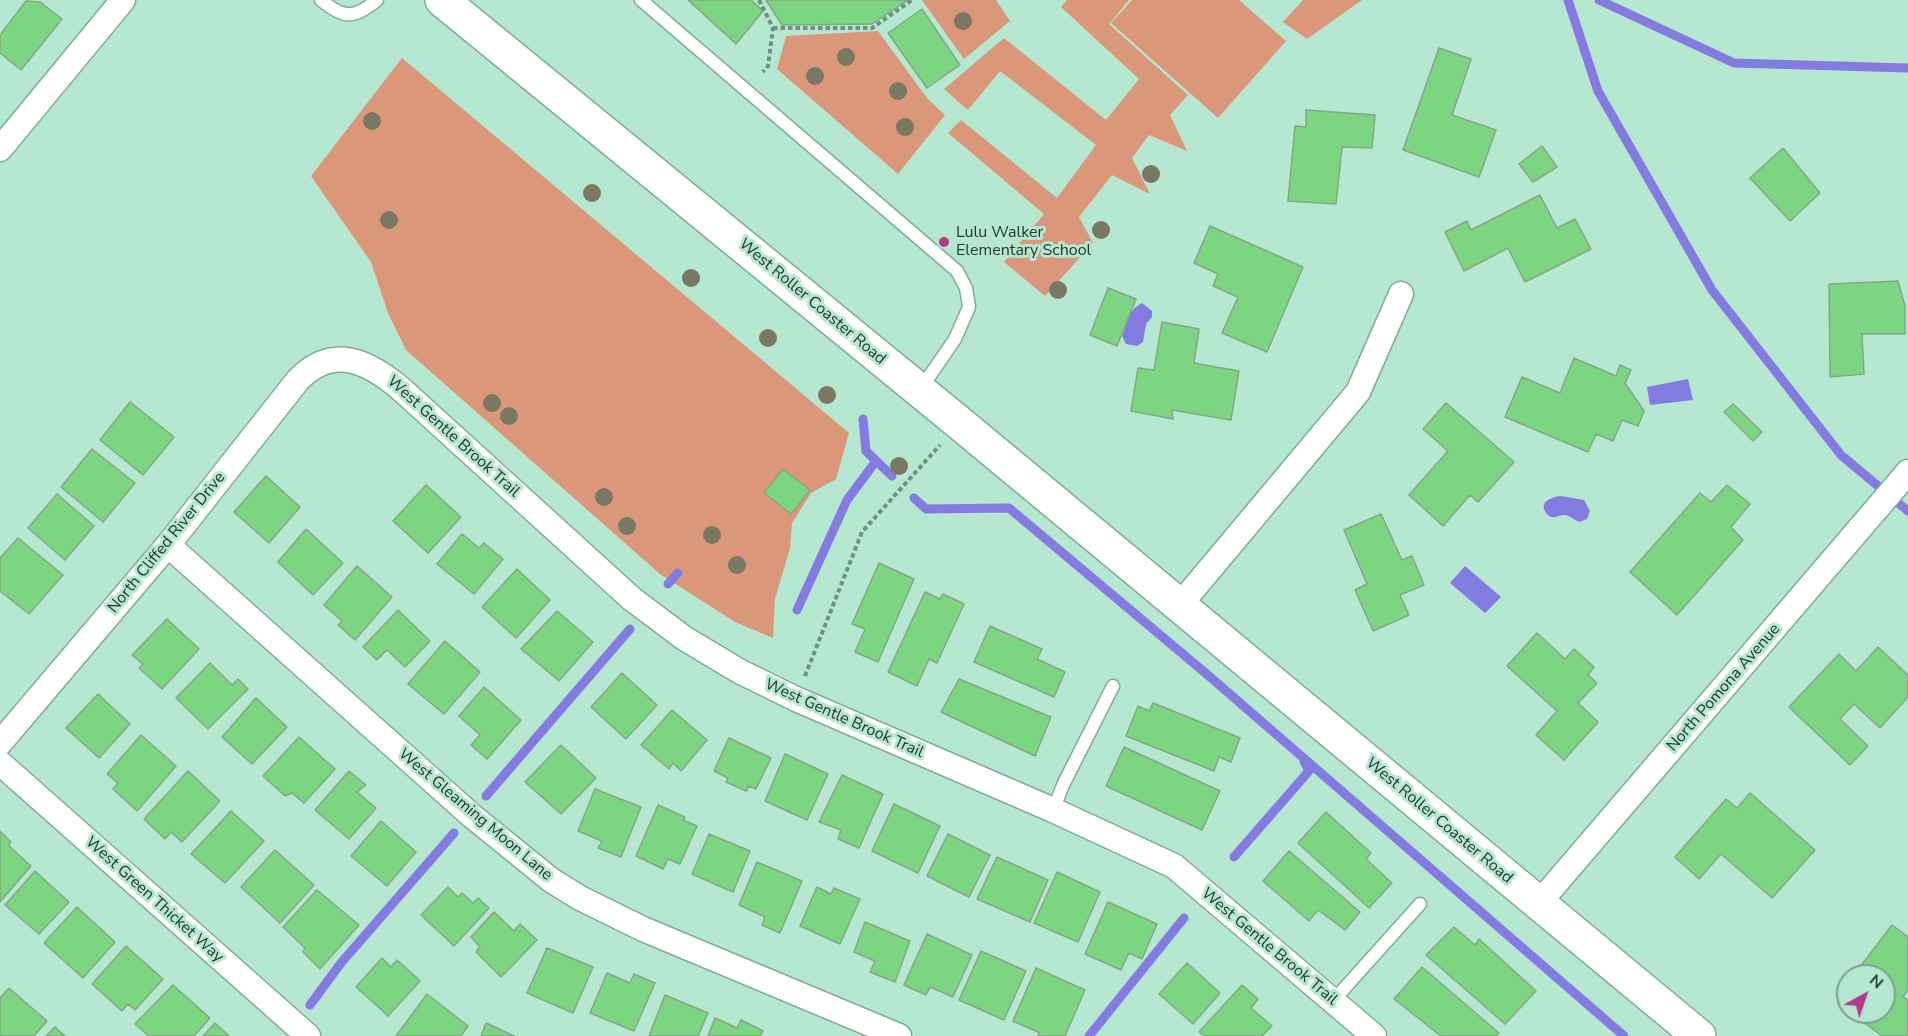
<!DOCTYPE html>
<style>
body{margin:0}
#map{position:relative;width:1908px;height:1036px;overflow:hidden;background:#b6e7d0;font-family:"Nunito Sans",sans-serif}
canvas{display:block}
.north{position:absolute;left:1836px;top:964px;width:60px;height:60px;box-sizing:border-box;background:#b6e7d0;border:2px solid #7ca190;border-radius:50%;rotate:40deg;font-size:16px;font-weight:700;line-height:24px;text-align:center;color:#24382f}
.north::after{content:'';display:block;margin:auto;width:21px;height:27px;background:#b63989;clip-path:polygon(50% 0,100% 100%,50% 72%,0 100%)}
</style>
<div id="map">
<canvas width="1908" height="1036"></canvas>
<div class="north">N</div>
</div>
<script>
const c = document.querySelector('canvas').getContext('2d');
c.lineJoin = 'round';
function fillPath(path, color) {
  c.fillStyle = color;
  c.fill(path, 'evenodd');
}
function strokePath(path, color, width, dash) {
  c.strokeStyle = color;
  c.lineWidth = width;
  c.lineCap = dash ? 'butt' : 'round';
  c.setLineDash(dash || []);
  c.stroke(path);
}
function drawText(font, color, halo, rows, align = 'center') {
  c.font = font + ' "Nunito Sans",sans-serif';
  c.lineWidth = 6;
  c.setLineDash([]);
  c.textBaseline = 'middle';
  c.strokeStyle = halo;
  c.fillStyle = color;
  for (const [text, x, y, turn = 0] of rows) {
    c.save();
    c.translate(x, y);
    c.rotate((+turn || 0) * Math.PI / 180);
    c.textAlign = isNaN(turn) ? turn : align;
    if (halo) c.strokeText(text, 0, 0);
    c.fillText(text, 0, 0);
    c.restore();
  }
}
fillPath(new Path2D(`
 M922,0h74l14,21 -46,38z
 M1067,0h62l-20,24 79,71 -18,20 17,36 -38,-16 -17,23 18,36 -38,-19 -33,42 14,26 -48,53 -41,-34 40,-48 -96,-81 13,-13 96,78 39,-53 -96,-74 -32,39 -24,-21 60,-51 102,82 33,-41 -78,-72z
 M1132,0h107l47,41 -68,77 -107,-95z
 M1303,0h59l-55,39 -24,-17z
 M878,31l49,67 18,17 -47,59 -121,-105 9,-33z
 M402,58l447,375 -13,46 -25,14 -19,30 -2,25 -15,51 -2,39 -38,-16 -75,-48 -254,-224 -18,-37 -17,-51 -60,-86z`), '#db9779');
fillPath(new Path2D(`
 M1142,303l10,8v6l-6,7 -3,18 -6,4 -11,-2 -4,-8c5,-13 6,-26 20,-33z
 M1688,379l5,21 -43,5 -3,-18z
 M1561,496l23,4 6,11 -3,8 -8,3c-4,-2 -9,-6 -13,-7 -8,-1 -13,6 -19,-1 -10,-12 5,-17 14,-18z
 M1465,566l36,31 -16,16 -35,-30z`), '#847be0');
strokePath(new Path2D(`
 M1568,0l30,91 114,199 129,165 67,56
 M1599,0l135,63 174,5
 M863,419l3,32 26,25
 M914,498l12,11 83,-1 200,168 415,360
 M668,584l10,-11
 M797,610l50,-110 29,-39
 M486,796l144,-167
 M1234,857l75,-86 -5,-10
 M310,1005l31,-42 113,-130
 M1089,1036l95,-118`), '#847be0', 9);
const building = new Path2D(`
 M688,0h63l12,11 -27,33z
 M766,0h142l-36,24 -90,1z
 M26,1l14,1 22,17 -41,51 -21,-17v-18z
 M922,9l38,56 -33,23 -39,-55z
 M1439,48l32,11 -19,56 44,15 -17,47 -76,-27z
 M1306,110l69,5 -3,33 -30,-1 -6,57 -48,-3 7,-75 11,1z
 M1542,146l15,21 -24,15 -14,-18z
 M1783,148l37,45 -30,28 -40,-43z
 M1540,195l17,33 18,-9 16,30 -66,33 -17,-34 -44,23 -19,-39 22,-11 4,9z
 M1210,226l93,41 -36,85 -45,-19 16,-36 -25,-11 5,-12 -24,-11z
 M1898,281l7,25v28h-43l2,40 -34,3 -1,-93z
 M1108,288l28,11 -19,47 -27,-11z
 M1162,322l37,7 -5,34 45,8 -8,49 -59,-10 1,9 -42,-8 7,-43 16,2z
 M1574,358l42,18 4,-11 11,5 -6,13 19,28 -6,15 -16,-6 -9,21 -17,-7 -8,18 -83,-35 17,-40 38,16z
 M130,402l44,35 -31,38 -43,-35z
 M1446,403l68,59 -36,40 -8,-7 -27,31 -34,-31 39,-44 -25,-22z
 M1733,404l29,28 -9,9 -29,-29z
 M92,449l43,34 -32,39 -42,-35z
 M783,469l27,21 -19,24 -27,-21z
 M266,476l34,31 -31,36 -35,-31z
 M426,485l35,32 -33,36 -35,-32z
 M1727,485l23,19 -19,23 12,13 -66,75 -47,-43 70,-79 11,9z
 M57,494l37,32 -29,34 -37,-32z
 M1381,514l21,46 10,-4 12,29 -24,10 9,20 -36,16 -18,-41 12,-6 -23,-54z
 M306,529l37,34 -30,32 -35,-33z
 M462,534l17,14 5,-5 19,16 -29,35 -37,-30z
 M18,538l45,37 -34,39 -29,-23v-33z
 M879,563l35,16 -36,83 -23,-10 10,-23 -13,-5z
 M357,566l35,31 -37,43 -17,-15 4,-4 -18,-16z
 M517,569l33,31 -34,38 -34,-31z
 M925,592l15,7 3,-5 21,10 -27,59 -8,-4 -12,27 -29,-14z
 M398,610l32,31 -25,26 -18,-17 -10,10 -14,-13z
 M557,611l36,31 -34,39 -38,-32z
 M167,619l32,30 -37,40 -23,-21 4,-4 -11,-9z
 M990,626l52,23 -5,10 28,13 -11,25 -80,-35z
 M1537,633l28,26 9,-10 20,18 -6,8 9,8 -19,20 20,19 -34,38 -28,-25 21,-24 -50,-45z
 M445,641l35,31 -36,42 -36,-30z
 M1878,647l30,28v22l-28,31 -26,-24 -14,15 28,27 -18,19 -61,-58 50,-53 17,17z
 M210,663l22,22 6,-6 10,10 -40,40 -32,-31z
 M622,673l35,32 -31,34 -35,-32z
 M959,679l92,38 -16,39 -94,-44z
 M484,687l37,33 -34,39 -16,-14 9,-10 -21,-19z
 M98,694l32,30 -31,34 -33,-30z
 M256,698l31,29 -35,37 -30,-27z
 M1153,703l87,35 -9,24 -12,-5 -5,14 -88,-35 12,-30 11,5z
 M672,710l35,30 -26,31 -8,-8 -4,6 -28,-24z
 M141,735l35,31 -39,45 -24,-22 5,-6 -11,-9z
 M299,737l36,32 -31,34 -12,-10 -7,3 -22,-20z
 M729,738l42,20 -15,31 -7,-3 -3,5 -20,-9 2,-4 -14,-7z
 M561,745l35,33 -35,36 -36,-32z
 M1124,747l96,44 -18,39 -96,-44z
 M785,754l43,20 -21,46 -42,-19z
 M188,771l32,30 -38,41 -11,-10 -6,7 -21,-20z
 M349,771l17,14 -9,7 19,16 -27,31 -34,-29z
 M842,775l41,19 -24,54 -21,-9 3,-9 -22,-8z
 M595,789l46,18 -20,50 -23,-9 4,-7 -24,-10z
 M1750,793l65,57 -43,48 -51,-44 -22,25 -24,-22 51,-58 11,9z
 M894,804l46,22 -22,47 -46,-22z
 M658,805l27,12 -2,3 14,6 -17,38 -12,-5 -5,10 -27,-13z
 M231,811l33,30 -39,42 -34,-29z
 M1326,812l45,41 -5,6 26,24 -23,25 -71,-65z
 M381,821l35,31 -29,34 -36,-30z
 M0,831l11,11 -3,3 23,21 -31,36z
 M709,834l41,17 -17,41 -41,-18z
 M948,834l42,21 -21,42 -42,-21z
 M275,850l39,35 -34,38 -39,-36z
 M1289,851l71,61 -15,18 -27,-20 -9,11 -46,-40z
 M997,857l51,23 -18,42 -53,-23z
 M757,862l45,19 -22,52 -18,-8 3,-8 -26,-12z
 M35,871l34,31 -30,32 -34,-29z
 M1057,872l43,20 -22,50 -44,-19z
 M448,887l10,10 4,-4 11,10 5,-5 11,10 -35,38 -33,-31z
 M817,887l14,7 3,-6 26,11 -20,45 -40,-18z
 M317,890l42,35 -39,44 -17,-17 2,-4 -22,-21z
 M1108,902l49,22 -15,35 -13,-6 -8,17 -36,-16z
 M77,907l38,35 -32,36 -39,-35z
 M494,912l20,19 6,-7 17,16 -36,37 -25,-25 4,-5 -9,-10z
 M865,922l45,19 -15,41 -25,-10 5,-11 -21,-9z
 M1892,925l16,12v53l-5,7 5,3v36h-26l-28,-21 2,-3h28v-36h-31z
 M1454,927l21,18 4,-6 57,52 -31,33 -79,-69z
 M927,934l45,21 -19,42 -23,-10 -4,8 -22,-10z
 M126,946l37,33 -28,31 -7,-6 -6,7 -30,-27z
 M547,948l46,19 -20,46 -46,-20z
 M981,951l45,20 -22,49 -45,-20z
 M382,958l9,9 6,-7 23,21 -32,35 -32,-29z
 M1187,963l33,30 -27,31 -34,-30z
 M1422,967l77,66 -3,3h-55l-47,-37z
 M1036,968l49,22 -20,46h-27l2,-3 -27,-12z
 M607,973l23,10 4,-9 21,9 -21,48 -44,-18z
 M173,985l37,33 -16,18h-45l-14,-12z
 M1242,985l16,14 -7,9 21,18 -10,10h-57l-6,-4z
 M9,988l38,33 -13,15h-34v-38z
 M427,994l41,32 -7,10h-65z
 M665,995l43,18 -10,23h-49z
 M715,1018l22,10 4,-8 22,11 -3,5h-52z
 M215,1023l14,13h-26z
 M486,1023l28,13h-33z
 M55,1027l10,9h-19z`);
fillPath(building, '#7cd681');
strokePath(building, '#86a686', 1.5);
const lane = new Path2D(`
 M321,0c23,19 33,19 56,0
 M641,0l316,271 9,17 3,19 -14,32 -35,51
 M1053,810l11,-27 49,-97
 M1333,1001l87,-97`);
const street = new Path2D(`
 M0,149l123,-149
 M168,545l304,271 79,64 29,18 63,31 256,107
 M1179,606l179,-214 43,-98
 M0,743l168,-198 130,-165c35,-36 70,-19 103,9l231,210 52,39 55,33 57,28 257,111 121,56 200,170
 M0,763l308,273
 M1539,903l369,-431`);
const secondary = new Path2D(`
 M442,0l515,421 742,615`);
strokePath(lane, '#7eac97', 15);
strokePath(street, '#7eac97', 27);
strokePath(secondary, '#7eac97', 36);
strokePath(new Path2D(`
 M759,0l14,28 -5,38 -5,6
 M773,28h99l40,-28
 M805,676l57,-144 78,-87`), '#6e9181', 4, [4.5, 3]);
strokePath(lane, '#fff', 12);
strokePath(street, '#fff', 24);
strokePath(secondary, '#fff', 33);
c.fillStyle = '#7a7863';
for (const [x, y] of [
 [963,21],
 [846,57],
 [815,76],
 [898,91],
 [372,121],
 [905,127],
 [1151,174],
 [592,193],
 [389,220],
 [1101,230],
 [691,278],
 [1058,290],
 [768,338],
 [827,395],
 [492,403],
 [509,416],
 [899,466],
 [604,497],
 [627,526],
 [712,535],
 [737,565]
]) {
  c.beginPath();
  c.arc(x, y, 9, 0, 2 * Math.PI);
  c.fill();
}
for (const [x, y, r, color] of [
 [944,242,6,"#b63989"]
]) {
  const dot = new Path2D();
  dot.arc(x, y, r, 0, 2 * Math.PI);
  c.fillStyle = color;
  c.fill(dot);
  strokePath(dot, '#b6e7d0', 2);
}
drawText('16px', '#24382f', '#b6e7d0', [
 ["Lulu Walker",956,233],
 ["Elementary School",956,251]
], 'left');
drawText('16px', '#24382f', '#b6e7d0', [
 ["West Roller Coaster Road",812,302,40],
 ["West Gentle Brook Trail",453,437,42],
 ["North Cliffed River Drive",167,543,-51],
 ["North Pomona Avenue",1724,688,-49],
 ["West Gentle Brook Trail",844,719,24],
 ["West Gleaming Moon Lane",475,815,40],
 ["West Roller Coaster Road",1439,821,40],
 ["West Green Thicket Way",154,900,42],
 ["West Gentle Brook Trail",1269,947,40]
]);
</script>
